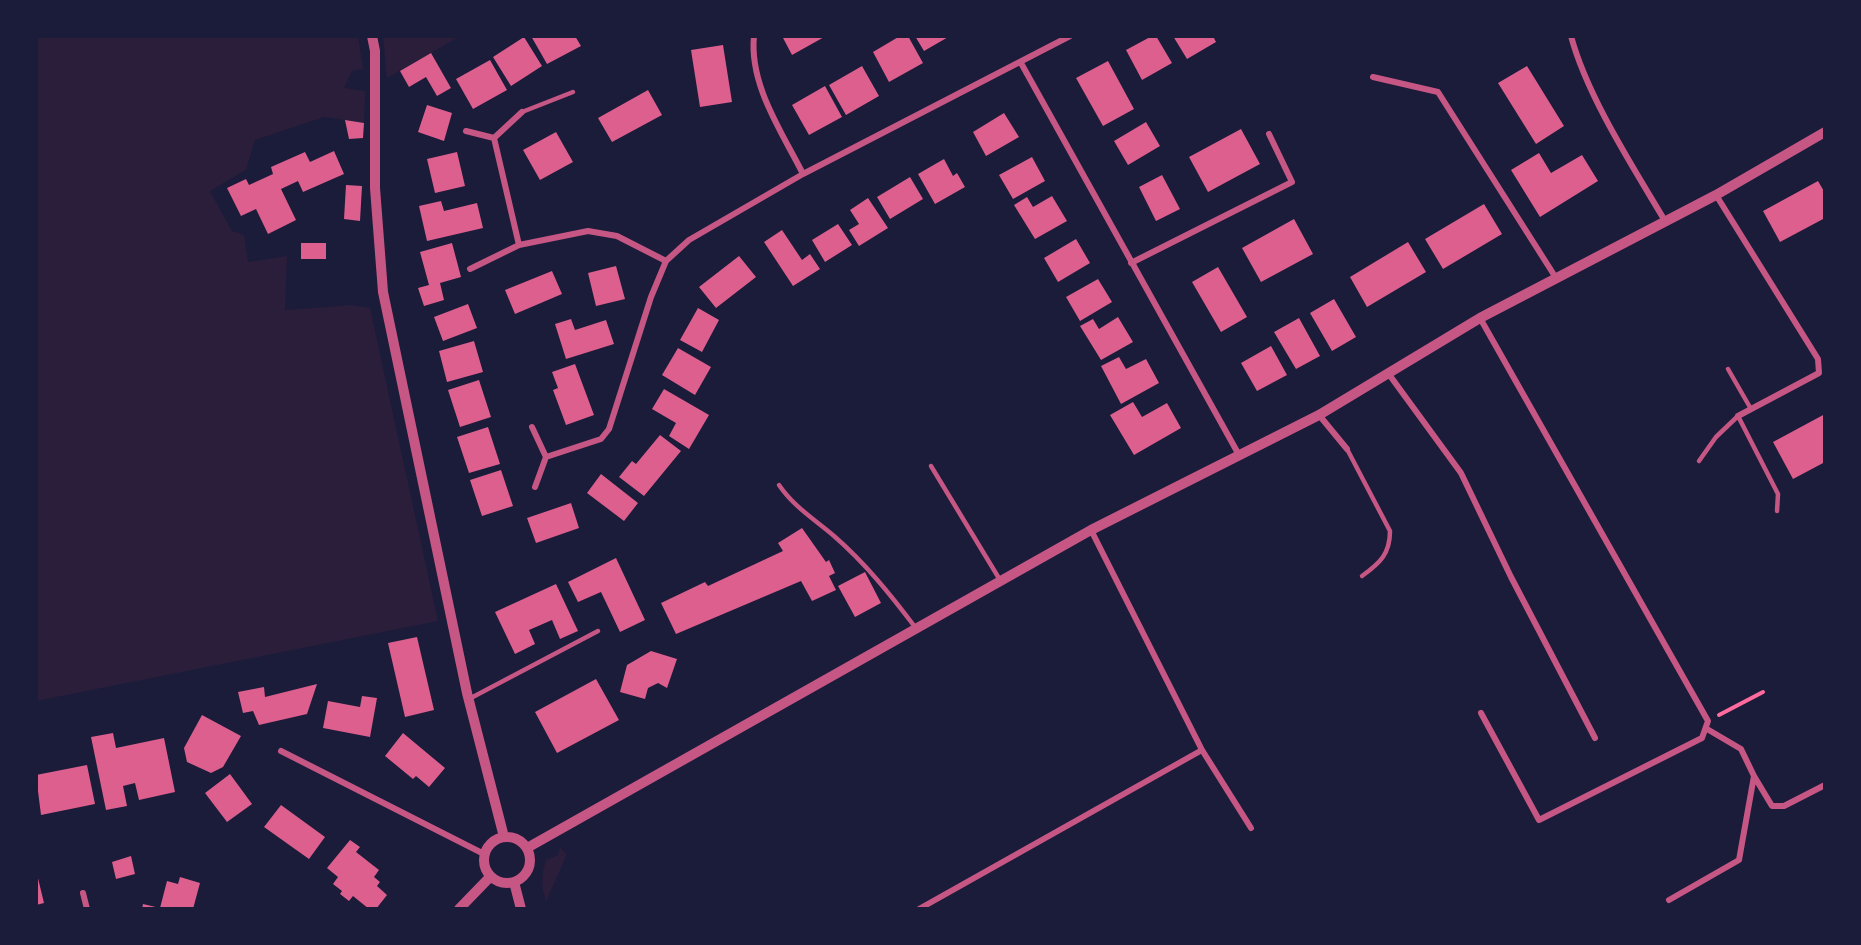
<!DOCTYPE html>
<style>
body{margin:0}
#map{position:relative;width:1861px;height:945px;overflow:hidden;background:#1b1b3a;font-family:Lora,serif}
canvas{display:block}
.frame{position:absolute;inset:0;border:38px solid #1b1b3a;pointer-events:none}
</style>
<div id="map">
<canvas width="1861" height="945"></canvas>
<div class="frame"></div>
</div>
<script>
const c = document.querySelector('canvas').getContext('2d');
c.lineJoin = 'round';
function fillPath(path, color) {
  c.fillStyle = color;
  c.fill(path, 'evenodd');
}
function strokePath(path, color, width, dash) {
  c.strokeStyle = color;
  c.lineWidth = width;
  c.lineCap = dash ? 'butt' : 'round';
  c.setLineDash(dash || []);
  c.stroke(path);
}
fillPath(new Path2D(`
 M36,36h322l5,33 -11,2 -8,17 21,3 -1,32 -40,-6 -69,23 -9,30 -36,21 22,40 12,4 4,27 39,-6 -2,54 67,-5 18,3 68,313 -402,80z
 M383,36h78l-74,42z
 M560,848l7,6 -21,48c-5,-16 -5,-26 0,-42l12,-5z`), '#2a1e3b');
fillPath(new Path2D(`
 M531,36h44l6,10 -34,18z
 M782,36h44l-34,19z
 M900,36h8l15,27 -34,19 -16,-30z
 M915,36h35l-26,15z
 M1152,36h4l16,27 -30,17 -16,-30z
 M1173,36h40l3,6 -29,17z
 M524,37l18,29 -31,20 -18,-29z
 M723,45l9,57 -32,5 -9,-57z
 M431,53l20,35 -14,8 -11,-19 -17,10 -9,-16z
 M490,60l17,30 -34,19 -17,-30z
 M1108,61l26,48 -31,17 -27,-48z
 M862,66l17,30 -33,19 -17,-30z
 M1527,66l37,60 -28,18 -38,-61z
 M825,86l17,31 -33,18 -17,-30z
 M648,90l14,25 -50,27 -14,-24z
 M427,105l25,8 -8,28 -26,-9z
 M1004,113l15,24 -33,19 -13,-24z
 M345,120l19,3 -1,15 -14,1z
 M1146,122l14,24 -32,19 -14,-24z
 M1241,129l19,35 -52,28 -19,-35z
 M556,132l17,30 -33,18 -17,-30z
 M334,151l10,23 -41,18 -5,-11 -17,8 15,31 -28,14 -12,-25 -15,7 -14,-28 19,-9 3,6 24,-11 -2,-7 34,-15 5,10z
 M457,152l8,34 -30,7 -8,-34z
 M1539,153l12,20 31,-18 16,26 -58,36 -29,-47z
 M1032,157l13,24 -32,18 -14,-24z
 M944,159l9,17 4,-3 8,14 -30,17 -17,-30z
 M1162,175l18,34 -24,12 -17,-34z
 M910,177l13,22 -33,20 -13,-22z
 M1818,181l7,12v25l-45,24 -17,-31z
 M346,185l16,1 -2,35 -16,-2z
 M1052,196l15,25 -32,18 -21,-34 13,-8 6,10z
 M868,198l20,30 -29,18 -10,-16 10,-6 -9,-14z
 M441,201l3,10 33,-8 6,25 -56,13 -8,-35z
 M1484,204l18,30 -59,35 -18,-30z
 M1294,219l19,35 -52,28 -19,-34z
 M838,224l14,21 -27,17 -13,-22z
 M782,230l20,30 8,-6 10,15 -27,17 -29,-44z
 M1076,239l14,24 -32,19 -14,-24z
 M1408,242l18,30 -59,35 -17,-30z
 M301,243h25v16h-25z
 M452,243l9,34 -21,6 4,17 -20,6 -6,-18 11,-3 -9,-33z
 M739,256l17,21 -40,31 -17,-21z
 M616,266l9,33 -29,7 -8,-33z
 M1218,267l29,50 -26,15 -29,-50z
 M552,271l10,23 -47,20 -10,-24z
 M1098,279l14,23 -32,19 -14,-24z
 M1334,299l22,38 -24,14 -22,-38z
 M468,304l9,24 -34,13 -9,-24z
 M698,308l21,12 -17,32 -22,-12z
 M1118,317l15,25 -32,18 -21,-34 13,-7 6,10z
 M1299,318l21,38 -24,13 -22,-37z
 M571,319l4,11 31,-10 8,24 -48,15 -11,-35z
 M474,341l9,31 -36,10 -8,-31z
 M1271,346l16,29 -30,16 -16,-28z
 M678,348l33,19 -16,28 -33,-20z
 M1119,357l7,12 20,-10 13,24 -38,21 -20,-38z
 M575,364l19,51 -28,10 -13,-35 5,-2 -6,-16z
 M479,380l12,37 -31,10 -12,-37z
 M664,389l45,26 -20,34 -20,-13 7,-13 -24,-14z
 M1133,402l9,15 25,-14 14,25 -47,27 -24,-40z
 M1825,414v48l-32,17 -20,-37z
 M488,427l12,37 -31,9 -12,-36z
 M660,435l21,16 -37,45 -25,-19 13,-16 4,3z
 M501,470l12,36 -31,10 -12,-36z
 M601,474l37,29 -14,18 -37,-28z
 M571,503l8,25 -43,15 -9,-25z
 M802,528l24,34 3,-2 6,13 -6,3 7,14 -24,11 -11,-20 -125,53 -15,-31 44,-21 3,4 75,-35 -5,-8z
 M616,558l29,62 -25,12 -19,-40 -23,10 -10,-20z
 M865,572l16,31 -26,14 -17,-31z
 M556,584l22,47 -18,8 -8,-19 -23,10 6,14 -20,10 -20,-42z
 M417,637l17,73 -29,7 -17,-74z
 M651,651l26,8 -10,29 -9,-5 -10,5 -3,11 -25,-7 7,-27z
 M596,679l23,41 -62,33 -22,-41z
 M317,684l-10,30 -48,11 -6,-14 -10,2 -5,-21 26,-5 1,10z
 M362,696l15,2 -7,39 -47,-9 5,-27 32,6z
 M202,715l39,21 -18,31 -12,6 -24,-11 -3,-14z
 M113,733l3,15 48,-10 11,54 -36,8 -4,-17 -12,3 4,20 -21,4 -15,-73z
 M403,733l42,35 -16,19 -13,-11 -3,3 -28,-23z
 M87,765l8,39 -54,11 -5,-40z
 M230,774l22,30 -25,18 -22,-29z
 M281,805l44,32 -16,22 -45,-32z
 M350,840l10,7 -4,5 23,18 -5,7 6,5 -3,4 10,9 -11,14h-7l-16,-13 -4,5 -9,-7 2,-3 -9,-7 5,-7 -11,-9z
 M131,856l4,18 -19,5 -4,-17z
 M36,870l8,33 -8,2z
 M180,877l20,6 -7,26h-51l1,-5 17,4 7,-27 11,3z`), '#dd5f8e');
strokePath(new Path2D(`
 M1719,715l44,-23`), '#ff6b9d', 4);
strokePath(new Path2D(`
 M522,112l51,-20
 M1728,369l23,40
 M1347,449l43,82c0,23 -10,32 -28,45
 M1699,461l17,-24 22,-21 40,78 -1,17
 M931,466l69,114
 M779,485c15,22 35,34 55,51 31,27 56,58 81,91
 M469,699l129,-68`), '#c65784', 4.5);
strokePath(new Path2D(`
 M754,36c-5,49 28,96 49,138
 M1571,36c16,60 62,131 94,185
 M1021,63l218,392
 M1373,77l65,15 118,186
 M522,112l-28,26 25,107 69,-14 29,5 49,25
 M466,131l28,7
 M1716,195l102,164 1,14 -81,43
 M1131,263l161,-81 -23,-48
 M470,269l49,-24
 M1480,318l228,403 -6,17 -163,82 -58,-107
 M1388,373l73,100 50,104 84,161
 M1319,415l28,34
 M532,427l14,30
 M535,487l11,-30 55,-18 8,-10 42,-132 15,-36 23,-21 114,-66 267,-138
 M1202,750l49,78
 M281,751l203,103
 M1754,776l18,30h12l41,-21
 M83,893l4,16
 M1669,900l70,-40 15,-84 -13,-27 -34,-20
 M919,909l283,-159 -111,-220`), '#c65784', 6);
strokePath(new Path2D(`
 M372,36l3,15v137l8,104 84,401 37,144
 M484 860a23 23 0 1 1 46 0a23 23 0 1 1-46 0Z
 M527,848l564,-318 228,-115 161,-97 236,-123 109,-63
 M514,882l7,27
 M459,909l31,-32`), '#c65784', 10);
</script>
